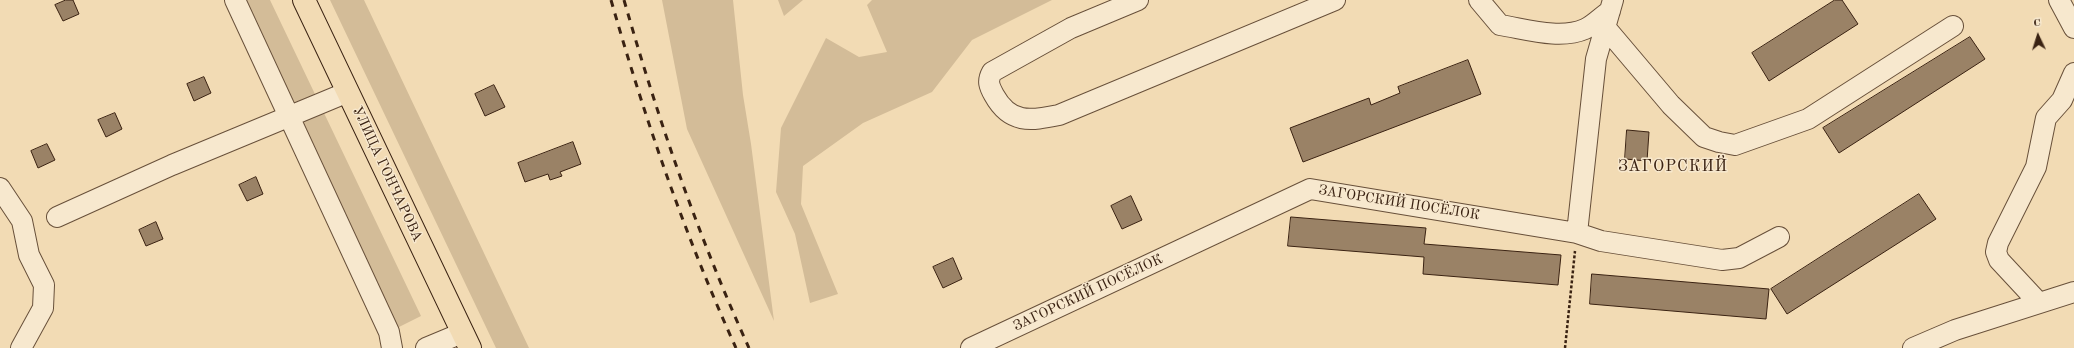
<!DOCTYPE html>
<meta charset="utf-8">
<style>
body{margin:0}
#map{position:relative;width:2074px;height:348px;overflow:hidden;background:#f2dbb4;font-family:"Old Standard TT",serif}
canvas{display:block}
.north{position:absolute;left:2018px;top:16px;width:40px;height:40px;-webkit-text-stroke:3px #f7e8ce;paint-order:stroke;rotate:356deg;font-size:11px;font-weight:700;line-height:16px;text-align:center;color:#3a2212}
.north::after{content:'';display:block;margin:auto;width:14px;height:18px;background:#3a2212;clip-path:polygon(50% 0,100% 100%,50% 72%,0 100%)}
</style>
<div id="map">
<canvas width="2074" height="348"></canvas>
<div class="north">С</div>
</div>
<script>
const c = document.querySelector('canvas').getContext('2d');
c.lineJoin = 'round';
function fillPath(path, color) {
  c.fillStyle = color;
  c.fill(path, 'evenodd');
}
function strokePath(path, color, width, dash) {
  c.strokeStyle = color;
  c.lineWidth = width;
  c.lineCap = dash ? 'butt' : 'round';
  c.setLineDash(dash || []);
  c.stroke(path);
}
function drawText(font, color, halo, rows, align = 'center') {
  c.font = font + ' "Old Standard TT",serif';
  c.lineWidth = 3;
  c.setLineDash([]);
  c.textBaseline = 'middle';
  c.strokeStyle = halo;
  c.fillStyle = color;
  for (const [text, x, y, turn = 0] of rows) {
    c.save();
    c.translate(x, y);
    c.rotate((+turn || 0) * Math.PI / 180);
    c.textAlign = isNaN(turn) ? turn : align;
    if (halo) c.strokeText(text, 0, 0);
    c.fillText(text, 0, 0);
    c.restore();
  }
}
fillPath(new Path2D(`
 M239,0h31l151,316 -26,13z
 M330,0h34l165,348h-33z
 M662,0h71l10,95 8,49 23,177 -87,-192z
 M778,0h25l-19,16z
 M872,0h180l-80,40 -40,52 -69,31 -60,43 -2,38 37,90 -28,9 -15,-69 -19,-42 5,-64 45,-90 33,19 28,-5 -20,-47z`), '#d3bc98');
const building = new Path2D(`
 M66,0h7l6,14 -16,7 -8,-16z
 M1835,0h7l16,24 -89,57 -17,-28z
 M1970,37l15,22 -146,94 -16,-25z
 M1468,60l13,34 -178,68 -13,-34 79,-30 2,7 29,-12 -2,-6z
 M204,77l7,16 -17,8 -7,-17z
 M494,85l11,22 -20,9 -10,-22z
 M115,113l7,16 -16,8 -8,-17z
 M1627,130l22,2 -2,29 -22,-2z
 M573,142l8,22 -21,8 2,4 -12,4 -2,-6 -23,8 -7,-19z
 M47,144l8,16 -17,8 -7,-17z
 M256,177l7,17 -16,7 -8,-16z
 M1919,194l17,25 -149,95 -16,-25z
 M1131,196l11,24 -20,9 -11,-23z
 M1291,217l135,11 -2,16 137,11 -3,30 -135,-11 1,-17 -136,-11z
 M156,222l7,17 -17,7 -7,-16z
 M953,258l9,21 -19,9 -10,-21z
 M1592,274l177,15 -3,30 -176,-15z`);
fillPath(building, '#9a8266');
strokePath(building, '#3a2212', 1);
const minor = new Path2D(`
 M235,0l154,332 3,16
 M1138,0l-67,28 -79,44c-5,9 -3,14 2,23 16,29 36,26 65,20l276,-115
 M1479,0l21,25c26,4 60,15 85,4 9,-4 17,-13 25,-18
 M2059,0l15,28
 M1605,27l66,78 33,32 15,5 16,3 73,-26 145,-93
 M0,188l22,33 7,34 15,30 -1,23 -22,40
 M57,217l115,-52 176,-73
 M1577,233l24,8 121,19 17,-2 40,-21
 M2039,303l-40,-43 -3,-8 2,-9 38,-76 10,-49 16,-18 12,-27
 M426,348l36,-15
 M971,348l339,-159 267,44 19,-174 17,-59
 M1913,348l42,-18 119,-38`);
const major = new Path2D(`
 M304,0l166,348`);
strokePath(minor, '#68503a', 22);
strokePath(major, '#3a2212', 24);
strokePath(new Path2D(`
 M1565,348l10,-97`), '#3a2212', 2.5, [3, 2]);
strokePath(minor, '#f7e8ce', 20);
strokePath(major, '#f2dbb4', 22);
strokePath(new Path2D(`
 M611,0c34,119 74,236 125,348
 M624,0c34,119 74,236 125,348`), '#3a2212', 3, [7, 7]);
drawText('14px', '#3a2212', '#f7e8ce', [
 ["УЛИЦА ГОНЧАРОВА",387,174,65],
 ["ЗАГОРСКИЙ ПОСЁЛОК",1399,203,9],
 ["ЗАГОРСКИЙ ПОСЁЛОК",1088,293,-25]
]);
c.letterSpacing = '1px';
drawText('16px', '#3a2212', '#f7e8ce', [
 ["ЗАГОРСКИЙ",1673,167]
]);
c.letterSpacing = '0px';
</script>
